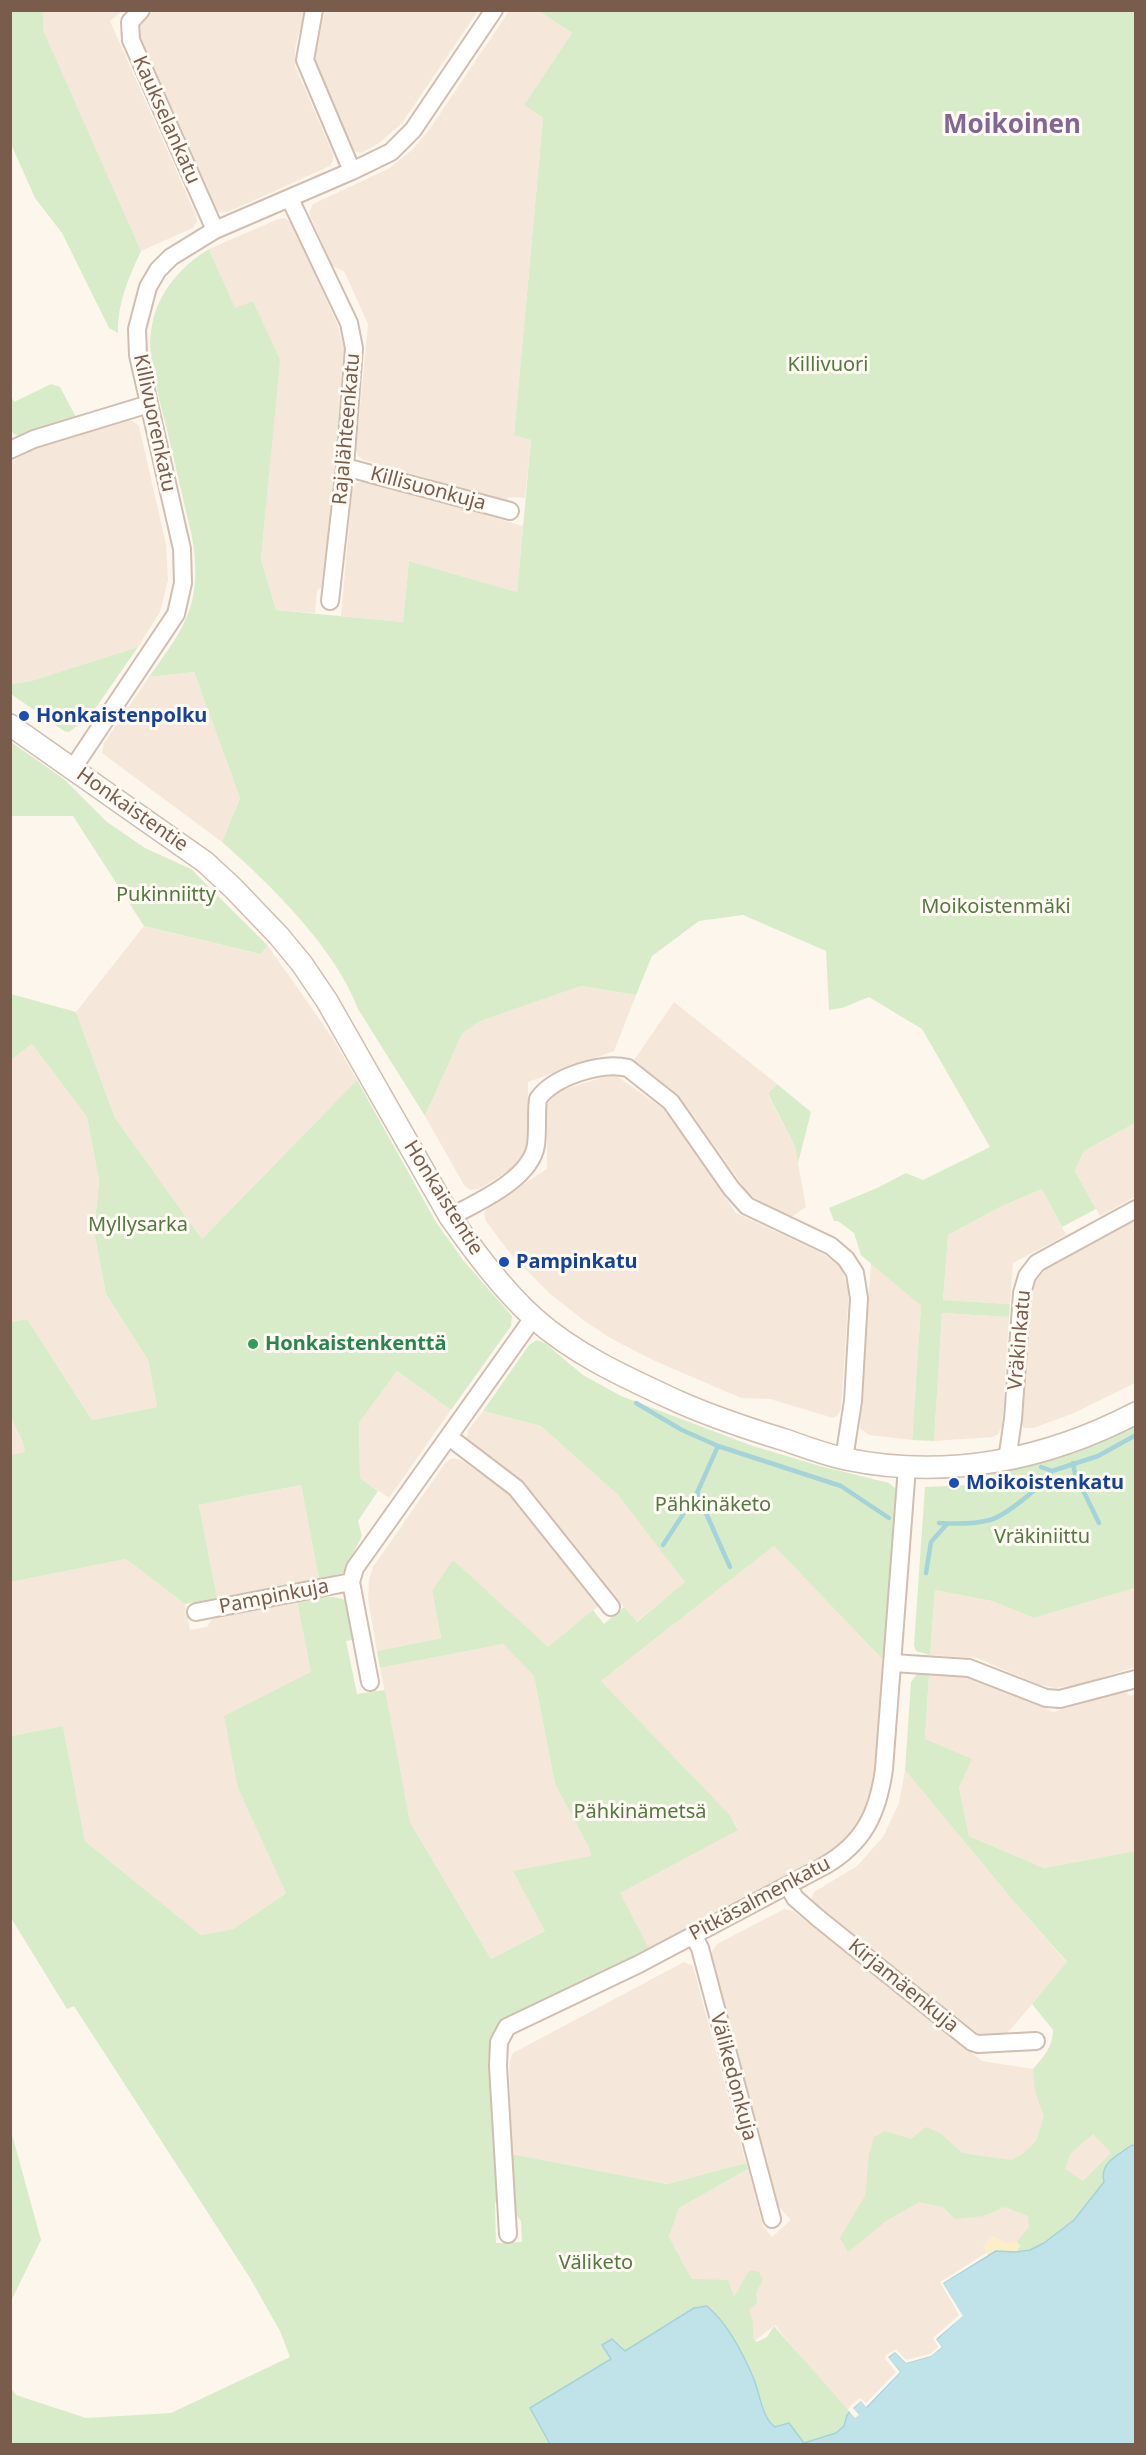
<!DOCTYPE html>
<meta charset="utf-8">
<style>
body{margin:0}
#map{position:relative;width:1146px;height:2455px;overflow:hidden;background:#fdf6ec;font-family:"Noto Sans",sans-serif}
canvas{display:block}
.frame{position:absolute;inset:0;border:12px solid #7a5c4d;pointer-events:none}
</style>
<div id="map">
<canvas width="1146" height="2455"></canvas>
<div class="frame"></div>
</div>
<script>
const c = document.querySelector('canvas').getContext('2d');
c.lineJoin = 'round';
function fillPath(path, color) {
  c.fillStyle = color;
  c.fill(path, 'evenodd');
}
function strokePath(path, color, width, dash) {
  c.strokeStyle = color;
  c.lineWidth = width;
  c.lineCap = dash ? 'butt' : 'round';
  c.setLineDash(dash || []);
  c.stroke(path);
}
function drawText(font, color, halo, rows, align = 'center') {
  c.font = font + ' "Noto Sans",sans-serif';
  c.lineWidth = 6;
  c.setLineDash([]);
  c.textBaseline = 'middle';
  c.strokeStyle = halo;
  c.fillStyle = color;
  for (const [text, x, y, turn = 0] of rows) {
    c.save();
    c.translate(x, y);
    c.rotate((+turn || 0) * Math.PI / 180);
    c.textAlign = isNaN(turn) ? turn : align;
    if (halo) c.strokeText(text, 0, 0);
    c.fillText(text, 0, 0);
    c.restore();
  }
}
fillPath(new Path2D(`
 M43,11h79l-12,10 86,194 1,6 -4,7 -52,23 -99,-221z
 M153,11h152l-10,38v17l38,88v7l-3,5 -102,46h-9l-4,-3 -75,-168 -2,-8 2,-9z
 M325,11h153l-76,112 -24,21 -17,9 -7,-2 -4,-5 -36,-85z
 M509,11h30l33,22 -48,72 19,13 -29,316 17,6 -6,58 -16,-1 -3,4 -142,-41 -6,-4 -2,-7 12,-125 -24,-53 -12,-5 -23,-53 4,-9 75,-35 24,-19 17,-20z
 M285,218l8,6 44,100 7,24v19l-20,219 -7,4 -2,23 -39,-3 -15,-51 18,-199 -26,-59 -18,8 -26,-60 69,-30z
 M126,421h7l6,5 27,118 2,36 -8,32 -22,35 -107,34 -20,3 -1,-222 26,-14z
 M366,481l157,45 -6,66 -108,-31 -6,61 -62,-6 11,-125 4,-8z
 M194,672l46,126 -18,44 -120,-89 2,-10 45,-66z
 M144,926l115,28 9,-8 64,91 25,43 -155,159 -87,-121 -39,-106z
 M581,986l55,9 -22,56 -86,31v61l-3,11 -9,12 -37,23 -9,1 -6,-5 -39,-69 37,-82 16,-12z
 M674,1002l103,82 -9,11 27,51 11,61 -15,10 -27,-12 -16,-12 -70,-98 -46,-32z
 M32,1044l55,73 12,64 -5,51 12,62 42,66 9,47 -65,13 -65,-101 -16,3v-262z
 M610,1075l8,2 46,32 72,104 88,41 17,14 8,23 -8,118 -4,7 -4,2 -63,-19 -29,-1 -86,-37 -43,-22 -26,-17 -37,-29 -40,-41 -23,-31 -2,-8 5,-7 58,-37v-64l6,-9 9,-6z
 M1135,1123v74l-35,19 -25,-45 9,-20z
 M1042,1189l24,46 -53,28 -3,41 -67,-4 5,-65 52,-28z
 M1135,1220v163l-63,31 -39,14h-9l-3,-6 9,-123 4,-15 12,-16z
 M871,1262l50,44 -9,134 -43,-5 -9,-7z
 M942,1313l67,4 -7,109 -4,8 -5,3 -59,4z
 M397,1371l54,39 -62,88 -29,-20 -1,-55z
 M10,1374l23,87 -23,4z
 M483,1411l58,15 77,69 68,87 -50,40 -111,-136 -57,-43 -1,-4 1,-9z
 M453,1458l8,2 47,33 92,112 -52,42 -116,-56 9,47 -64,13 -9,-52 1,-19 4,-13 73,-105z
 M301,1485l18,94 -102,19 -18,-93z
 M774,1546l112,117 -13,136 -20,34 -22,20 -181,97 -31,-57 119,-64 -8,-14 -129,-134z
 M126,1559l59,45 5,26 17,-3 5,-8 85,-17 14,70 -73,116 49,104 -54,37 -32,6 -116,-94 -22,-115 -52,10v-154z
 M1135,1588v79l-61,19 -20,2 -17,-4 -60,-26 -47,-3 5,-65 57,11 42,17z
 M503,1644l31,32 21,108 34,64 2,9 -77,14 31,60 -54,28 -81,-137 -30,-154z
 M929,1674l43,3 82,35 69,-21 8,5 4,-2v157l-91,17 -75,-32 -10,-49 -34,-48z
 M905,1770l110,133 52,60 -63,74 -24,-2 -169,-135 3,-8 43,-26 26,-29 16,-34z
 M784,1909l9,2 189,150 51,8 82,88 -41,63 -86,35 -25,61 -21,31 -42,25 -34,35 -19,8 -72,-90 -27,21 -56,-67 -23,-42 10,-29 69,-39 15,57 9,11 19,-17 -14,-15 -66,-252 6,-9z
 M684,1962l9,4 53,197 -79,21 -155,-30 -3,-91 4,-10z`), '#f5e8da');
fillPath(new Path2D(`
 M11,10l32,1v19l98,221c-12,26 -24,53 -23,82l-9,-5 -47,-95 -27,-35 -24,-54z
 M539,11h596v1112l-51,28 -9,20 21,38 -34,18 -20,-38 -42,18 -52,28 -5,65 67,4 -1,13 -67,-4 -8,128 -22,-1 9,-134 -60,-51 -7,-22 -16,-12h-4l-5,-13 48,-20 29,-15 17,7 67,-33 -68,-118 -53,-32 -27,11 -13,2 -3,-59 -83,-36 -44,6 -47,35 -16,39 -55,-9 -103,36 -16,12 -37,82 -67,-107c-22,-60 -88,-125 -136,-167l18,-44 -46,-126 -45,5c37,-51 54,-74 43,-140 -9,-37 -17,-74 -26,-111 -5,-21 -11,-41 -14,-62 -9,-50 16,-90 57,-115l26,59 18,-7 27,59 -19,199 15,51 127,12 6,-61 108,31 14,-152 -17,-5 29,-317 -19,-13 48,-72z
 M51,384l9,3 17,32 -56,17 -8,-2 -2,-7 -1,-34 4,9z
 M138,647l-48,69 -21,16 -5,-1 -53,-37v-10l20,-3z
 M11,742l53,37 43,43 38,26 46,21 77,77 -8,8 -116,-28 -71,-110h-62z
 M11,994l65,18 39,106 87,121 155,-159 79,142 27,38 49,56 -1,10 -60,84 -54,-39 -38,52 1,55 18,13 -20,30 4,15 -19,37 -24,6 -18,-94 -102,20 18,93 -32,6 -59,-45 -115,23v-127l14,-3c-1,-16 -12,-24 -14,-39 -4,-30 0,-61 0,-91l16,-3 65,101 65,-13 -9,-47 -42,-66 -12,-62 5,-51 -12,-64 -55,-73 -21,16z
 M777,1084l34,28 -13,51 -3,-17 -27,-52z
 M537,1340l8,3 38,32 38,21 129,49 70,21 69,17 8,7 -11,173 -112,-117 -173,135 129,134 8,15 -118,63 30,57 -96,49 -34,12 -12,8 -15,28 -4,1v9h3l6,136 -3,11 1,39 26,-1 -1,-21 -6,-7 -3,-60 155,30 79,-21 2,6 -69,39 -10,29 23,42 36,1 6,16c8,-8 8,-18 17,-26l8,2 4,7 -7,14 1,10 -8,7 4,12v17l4,3 10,-5 7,-11 81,92 -19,26h-39l-143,-111 -29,18 -22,-6 8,14 -81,49 20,36h-539v-56l5,7 70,23 85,-5 119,-56 -10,-26 -30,-53 -176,-272 -7,3 -56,-91v-182l52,-10 22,115 116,94 32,-6 53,-36 -48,-105 -14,-72 87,-44 -14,-70c19,-3 37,-10 53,1l7,36 -11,2 11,53 28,-4 25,132 81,137 54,-28 -32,-60 78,-15 -2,-8 -34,-64 -21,-108 -31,-32 -123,24 -3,-17 64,-13 -9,-47 21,-31 95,87 45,-37 11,14 20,-17 13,15 48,-40 -67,-87 -77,-69 -58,-15 46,-66z
 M1135,1421v167l-101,30 -42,-17 -57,-11 -5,65 -14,-4 -2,-6 11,-158 42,-2v-5z
 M917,1674h12l-4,65 47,20 -13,28 10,49 75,32 91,-17v310l-13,-11 -3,3 16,13 -94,101 -42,-16 8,2 9,-1 4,-6 -3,-4 12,-15 -1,-11 -23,-9 -22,9 -28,3 -12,-12 -24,-5 -33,19 -38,31 -8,-14 25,-42 4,-41 5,-18 11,-6 26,8 15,-12 14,6 22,20 49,7 12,-6 13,-13 8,-24 -9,-26 -2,-22c11,-13 20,-22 20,-39l-21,-26 35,-42 -52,-59 -110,-133 6,-88zM1093,2134l18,19 -28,28 -18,-12 5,-15z
 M10,2127l31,113 -30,61h-1z`), '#d8ecc9');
fillPath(new Path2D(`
 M993,2236l13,7 11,-1 3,4 -4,6 -17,-1 -11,4 -5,-9z`), '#fcefc7');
const water = new Path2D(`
 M1132,2145l3,1v298h-585l-20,-36 81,-49 -9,-14 10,-6 13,12 69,-43 13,-2c21,18 35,45 46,71 7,15 8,40 22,50l14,-4 15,20 32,-10 8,-7 3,-11 14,-15 6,7 33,-35 -12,-14 7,-6 11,11 25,-7 11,-9 -6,-7 26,-24 -19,-33 53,-32 20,1 14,-2 14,-7 30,-23 30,-38c-5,-19 14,-27 28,-37z`);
fillPath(water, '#bfe3e8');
strokePath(water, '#a5d3da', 1.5);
fillPath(new Path2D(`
 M986,2253l2,2 -45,28 20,33 -27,23 6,8 -11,9 -25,7 -11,-11 -7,5 12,15 -34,35 -5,-6 -8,7 6,7 -4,3 -7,-8 2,-4 10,-8 6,5 30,-31 -11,-13 1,-4 10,-6 10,11 24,-6 8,-7 -5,-9 26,-23 -19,-33z`), '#fdf6ec');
strokePath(new Path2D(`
 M636,1403l46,27 36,16 123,40 48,32
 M1073,1463l2,11 24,49
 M1041,1467l11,4
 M697,1493l33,74
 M939,1523c15,1 36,1 51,-3 15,-4 55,-36 62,-49l46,-15 38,-21
 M663,1545l34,-52 21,-47
 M926,1573l5,-31 16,-18`), '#a5d3da', 4.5);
const minor = new Path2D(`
 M141,10l-11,12 1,18 84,190
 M314,10l-9,50 47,111
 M290,199l59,124 5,25 -9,119 -15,134
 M10,450l24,-11 115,-35
 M345,467l165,44
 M73,768l103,-154 7,-31 -1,-34 -44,-194 -1,-26 11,-42 10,-17 13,-13 44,-27 137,-59 39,-19 22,-22 81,-120
 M450,1217c28,-15 81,-38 86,-72 2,-15 0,-31 2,-46 15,-22 64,-38 90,-31l43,34 60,86 16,18 84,40 15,13 9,14 4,25 -6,103 -9,58
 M449,1437l67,51 95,119
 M1007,1460l6,-41 9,-126 5,-17 10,-13 99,-54
 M196,1612l155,-30
 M893,1663l76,5 77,30 14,1 76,-20
 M370,1682l-19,-100 4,-14 178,-250
 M788,1885l7,13 23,20 154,124 6,2 58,-3
 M693,1935l7,13 72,271
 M508,2234l-10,-168 1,-24 8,-15 132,-63 185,-98c40,-23 54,-53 60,-97l23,-302`);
const tertiary = new Path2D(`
 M10,725l195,137 28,26 46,48 23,28 25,37 123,216c25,35 52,72 84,101 41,37 95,61 145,84 34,15 70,27 106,38 20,7 41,15 61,19 100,21 200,1 290,-46`);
strokePath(minor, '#d1beb0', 20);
strokePath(tertiary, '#d1beb0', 24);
strokePath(minor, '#fff', 16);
strokePath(tertiary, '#fff', 21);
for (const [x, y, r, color] of [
 [24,716,6,"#1a4fb4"],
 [504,1262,6,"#1a4fb4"],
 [253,1344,6,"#2e9e5b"],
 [954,1483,6,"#1a4fb4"]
]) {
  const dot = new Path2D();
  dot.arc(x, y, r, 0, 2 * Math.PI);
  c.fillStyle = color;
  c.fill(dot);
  strokePath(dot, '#fffaf3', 2);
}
drawText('20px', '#7a5c4d', '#fffaf3', [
 ["Kaukselankatu",166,120,66],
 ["Killivuorenkatu",154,423,78],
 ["Rajalähteenkatu",347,429,-85],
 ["Killisuonkuja",428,489,15],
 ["Honkaistentie",132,810,35],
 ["Honkaistentie",443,1198,58],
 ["Vräkinkatu",1020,1340,-85],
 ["Pampinkuja",274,1597,-11],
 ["Pitkäsalmenkatu",760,1899,-28],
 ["Kirjamäenkuja",903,1986,39],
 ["Välikedonkuja",733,2077,75]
]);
drawText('20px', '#537a41', '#fffaf3', [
 ["Killivuori",828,365],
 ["Pukinniitty",166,895],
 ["Moikoistenmäki",996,907],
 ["Myllysarka",138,1225],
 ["Pähkinäketo",713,1505],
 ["Vräkiniittu",1042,1537],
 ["Pähkinämetsä",640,1812],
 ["Väliketo",596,2263]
]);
drawText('bold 20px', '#164399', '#fffaf3', [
 ["Honkaistenpolku",36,716],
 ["Pampinkatu",516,1262],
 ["Moikoistenkatu",966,1483]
], 'left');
drawText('bold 20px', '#27864d', '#fffaf3', [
 ["Honkaistenkenttä",265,1344]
], 'left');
drawText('bold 26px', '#846695', '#fffaf3', [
 ["Moikoinen",1012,126]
]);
</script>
